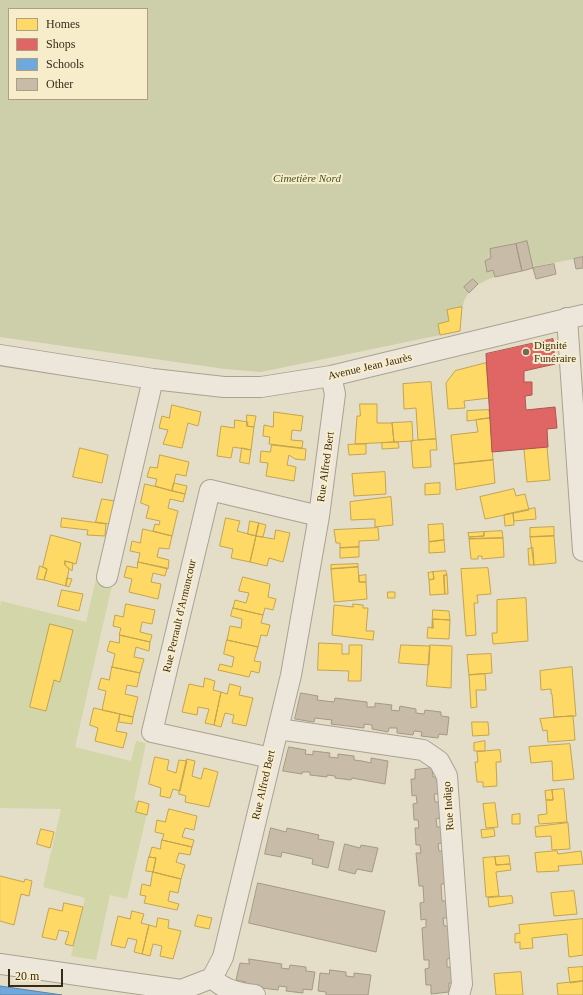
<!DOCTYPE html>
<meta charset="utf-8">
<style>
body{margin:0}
#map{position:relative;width:583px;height:995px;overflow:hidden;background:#e4dec8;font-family:Georgia,serif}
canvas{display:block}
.legend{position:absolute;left:8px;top:8px;width:140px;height:92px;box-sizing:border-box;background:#f8edcb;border:1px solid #ab9f84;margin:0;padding:5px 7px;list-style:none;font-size:12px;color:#372a1a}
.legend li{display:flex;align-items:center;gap:8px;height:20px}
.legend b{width:20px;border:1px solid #ab9f84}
.scale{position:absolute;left:8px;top:969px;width:55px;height:18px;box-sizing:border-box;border:2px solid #372a1a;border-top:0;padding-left:5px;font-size:12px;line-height:14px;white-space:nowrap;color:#372a1a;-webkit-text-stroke:3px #f8edcb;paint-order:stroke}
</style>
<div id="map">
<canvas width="583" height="995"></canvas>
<ul class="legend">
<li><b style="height:11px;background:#ffd966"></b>Homes</li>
<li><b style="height:11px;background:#e06666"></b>Shops</li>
<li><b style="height:11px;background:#6fa8dc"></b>Schools</li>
<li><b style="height:11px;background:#c8bba8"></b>Other</li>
</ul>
<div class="scale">20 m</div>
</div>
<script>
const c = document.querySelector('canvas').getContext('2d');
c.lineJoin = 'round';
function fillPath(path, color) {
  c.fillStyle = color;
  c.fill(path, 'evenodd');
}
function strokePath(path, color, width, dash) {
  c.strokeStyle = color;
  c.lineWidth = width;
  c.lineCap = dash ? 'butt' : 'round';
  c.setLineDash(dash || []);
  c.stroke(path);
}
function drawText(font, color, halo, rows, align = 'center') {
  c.font = font + ' Georgia,serif';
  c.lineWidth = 4;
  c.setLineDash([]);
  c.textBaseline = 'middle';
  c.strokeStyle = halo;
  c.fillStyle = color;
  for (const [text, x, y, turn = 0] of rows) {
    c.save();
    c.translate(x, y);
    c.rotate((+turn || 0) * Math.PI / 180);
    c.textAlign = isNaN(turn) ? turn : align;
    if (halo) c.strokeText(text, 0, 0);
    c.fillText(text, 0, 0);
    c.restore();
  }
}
fillPath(new Path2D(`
 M140,389l16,4 -81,354 56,14 5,-20 10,2 -12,57 15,4 -22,95 -17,-4 -14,65 -25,-4 14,-58 -42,-11 18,-78 -61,-1v-201l1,-6 85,21z`), '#d2d6a9');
fillPath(new Path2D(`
 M0,0h583v257c-26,6 -95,15 -112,33 -10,11 -11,27 -11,41l-199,41 -36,-3 -225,-32zM9,9h138v90h-138z`), '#cccfa9');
const homes = new Path2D(`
 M462,307l-2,24 -20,4 -2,-11 11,-3 -2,-11z
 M486,363l3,35 -25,3 1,7 -17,1 -2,-26 9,-12z
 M431,382l5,57 -18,1 -2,-32 -12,1 -1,-25z
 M360,404h17v19h15l2,19 -39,2 2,-28h3z
 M172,405l29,7 -3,14 -10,-3 -6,25 -19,-4 5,-14 -9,-2 3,-12 7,2z
 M489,410l1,8 -23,3v-10z
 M274,412l29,4 -2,15 -9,-1 -1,10 12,1 -1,7 -33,-4 1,-7 -7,-1 1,-11 9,2z
 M247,415l9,1 -2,11 -7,-1z
 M490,418l3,42 -39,4 -3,-29 27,-3 -2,-12z
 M235,420l13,2 -1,4 7,1 -3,23 -18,-3 -2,11 -14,-2 4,-30 13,2z
 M412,422l1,19 -19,1 -2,-19z
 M436,439l1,11h-7l1,17 -18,1 -2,-27z
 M394,442h4l1,6 -17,1v-6z
 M355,444h11v10l-17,1 -1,-10z
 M272,445l34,4 -1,11 -10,-1 -6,-4 -2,10 9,2 -2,14 -28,-5 2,-13 -8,-1 1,-11 9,1z
 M547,447l3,33 -23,2 -3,-33z
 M80,448l28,7 -6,28 -29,-6z
 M242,448l9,2 -2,14 -9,-2z
 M160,455l29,7 -3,14 -10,-2 -4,17 -17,-5 2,-7 -10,-2 3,-10 7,1z
 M493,460l2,23 -39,7 -2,-26z
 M385,472l1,22 -32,2 -2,-22z
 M174,483l13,3 -2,8 -13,-3z
 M440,483v11l-15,1v-11z
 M145,484l40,10 -2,8 -13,-3 -2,9 10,3 -6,25 -19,-5 2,-7 4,1 1,-4 -14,-3 3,-12 -8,-3z
 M514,489l2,7 9,-2 4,16 -44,9 -5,-22z
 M391,497l2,28 -18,2v-8l-24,1 -1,-18z
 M102,499l13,2 -6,23 -13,-2z
 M535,508l1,11 -22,2 -1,-8z
 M513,513l1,12 -9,1 -1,-11z
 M62,518l44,6 -1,12 -18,-1 1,-5 -27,-3z
 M226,518l14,3 -3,10 19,5 -6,26 -19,-4 2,-9 -13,-3z
 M250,521l9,2 -3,13 -8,-2z
 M259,523l7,2 -3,12 -7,-1z
 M443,524l1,16 -15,2 -1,-17z
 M554,527v9l-24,1v-9z
 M378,528l1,12 -20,1v6l-19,1v-5h-4l-2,-13z
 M143,529l29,7 -3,13 -10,-1 -2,9 12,3 -1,9 -30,-7 2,-9 -10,-2 2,-10 8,2z
 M276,530l14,3 -7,29 -14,-4 -2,8 -17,-4 6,-26 18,3z
 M502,531l1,7 -34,1v-2l15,-1v-4z
 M484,532v4l-15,1 -1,-4z
 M51,535l30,8 -5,21 -11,-3v4l4,4 -3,17 -22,-6 3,-11 -4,-2z
 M554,536l2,27 -22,2 -4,-28z
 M503,538l1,19 -22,2v-3h-4v3h-7l-2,-20z
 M444,540l1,12 -16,1v-11z
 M359,547v10l-19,1v-10z
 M533,548l1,17h-5l-1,-16z
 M65,561l8,2 -1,8 -7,-6z
 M138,562l29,6 -2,8 -12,-3 -2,9 10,2 -3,15 -29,-7 3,-13 -8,-2 3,-11 10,2z
 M358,564v3l-27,2v-4z
 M40,566l7,3 -3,11 -7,-1z
 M358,567l1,15h7l1,17 -33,3 -3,-33z
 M488,568l3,26 -14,1 1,8h-4l2,32 -10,1 -5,-67z
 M446,571l1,4h-3l1,19 -15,1 -1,-15 5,-1 -1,-7z
 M433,572l1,7 -5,1 -1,-7z
 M366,575v7h-7v-6z
 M444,575h3l1,19h-3z
 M243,577l27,7 -2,13 8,2 -3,11 -8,-2 -2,7 -30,-7 2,-8 11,3 3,-10 -10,-2z
 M67,578l5,1 -3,8 -3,-1z
 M62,590l21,4 -4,17 -21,-5z
 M388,592h7v6h-7z
 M526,598l2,43 -35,3 -1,-11h5v-33z
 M126,604l29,6 -3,14 -10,-2 -2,10 12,3 -2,7 -31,-7 2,-7 -8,-2 2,-11 8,2z
 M353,604l10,1v3h5l-2,23h8l-1,9 -41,-5 2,-30 19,2z
 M233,608l30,7 -2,8 9,2 -3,11 -6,-1 -3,12 -31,-7 3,-14 11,2 1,-9 -11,-3z
 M433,610l16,1 1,9 -17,-1 -1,9z
 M433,619l17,1 -1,19 -22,-1 1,-11 5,1z
 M50,624l23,6 -13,52 -6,-2 -8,31 -16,-4z
 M120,635l30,7 -1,9 -13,-4 -2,10 10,2 -4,14 -28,-6 3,-13 -8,-3 3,-10 9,2z
 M227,640l31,7 -4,14 7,1 -2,11 -8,-2 -2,6 -31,-7 2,-6 12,3 2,-10 -10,-3z
 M319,643l23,1v10h7v-9h13l-1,36h-13l1,-10 -31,-1z
 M401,645l29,1 -1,19 -30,-2z
 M430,645l22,1 -1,42 -24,-2z
 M491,654l1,19 -23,2 -2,-20z
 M112,667l28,6 -3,14 -10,-2 -2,9 13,3 -5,20 -31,-7 4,-19 -8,-2 3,-11 8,2z
 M572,667l4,49 -22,1 -2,-23h-1v-5l-10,1 -1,-19z
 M485,674l1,16h-10l1,17 -6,1 -2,-33z
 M205,678l10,3 -2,9 8,2 -7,33 -9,-2 4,-14 -11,-2 -1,8 -15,-3 7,-28 14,3z
 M230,684l11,3 -2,8 14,3 -7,28 -14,-3 2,-8 -9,-2 -4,14 -7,-2 7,-33 6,2z
 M94,708l26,6 -4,17 11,2 -4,15 -28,-7 3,-13 -8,-3z
 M120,714l13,3 -1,7 -13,-2z
 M573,716l2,24 -27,2 -1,-12 -4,1 -3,-12z
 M472,722h16l1,13 -16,1z
 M485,741v10h-11v-8z
 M570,744l4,35 -21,2 -1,-20 -21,2 -2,-16z
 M500,750l1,12h-5l1,24 -14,1v-5h-6l-2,-20h3l-1,-10z
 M155,757l14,3 -2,10 9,3 3,-13 8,1 -7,30 -7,-2 -3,9 -10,-2 1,-8 -12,-4z
 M187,759l8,2 -3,15 9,3 3,-11 14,4 -9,35 -24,-5 1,-6 -7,-2z
 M564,789l3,33 -28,2 -1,-9 9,-1 -1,-14h7l-1,-10z
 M552,790l1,10h-7l-1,-9z
 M139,801l10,3 -2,11 -11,-3z
 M495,803l3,24 -12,1 -3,-24z
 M169,809l28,7 -3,14 -9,-2 -3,9 12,3 -2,7 -30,-7 2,-6 -9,-2 2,-12 8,2z
 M520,814v10h-8v-9z
 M568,823l2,26 -18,1 -1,-14 -15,1 -1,-10z
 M41,829l13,3 -4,16 -13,-4z
 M494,829l1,7 -13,2 -1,-8z
 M162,840l30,7 -2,8 -11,-2 -3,9 9,3 -4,14 -28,-7 3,-14 -7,-1 3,-10 8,2z
 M557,851l1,3 23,-3 2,13 -25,2 1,5 -22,1 -2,-19z
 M509,856l1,8 -14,1 -1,-8z
 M149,857l7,1 -3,14 -7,-1z
 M495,857l1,8 14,-1 1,6 -15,2 3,24 -13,1 -3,-39z
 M153,872l28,7 -3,14 -8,-2 -2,10 11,3 -2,6 -33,-7 2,-7 -6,-1 2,-11 8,2z
 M0,876l24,6 1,-3 7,2 -3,15 -8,-2 -7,31 -14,-4z
 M574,891l3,23 -23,2 -3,-23z
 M512,896l1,7 -24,4 -1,-9z
 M64,903l19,4 -10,39 -8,-2 4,-12 -10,-2 -3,10 -14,-3 7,-29 13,3z
 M132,911l12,3 -3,9 8,2 -7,29 -8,-2 3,-12 -9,-2 -3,10 -14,-3 7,-29 12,3z
 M198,915l14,3 -3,11 -14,-3z
 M158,918l11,2 -1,8 13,3 -8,28 -13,-3 2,-10 -9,-2 -3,12 -8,-2 7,-29 7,2z
 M583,919v36l-14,2 -2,-23 -35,4 1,10 -13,1v-7l-5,1v-9l5,-1 -1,-8z
 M583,967v14l-13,2 -2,-15z
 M521,972l2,23h-27l-2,-21z
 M583,981v14h-25l-1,-11z`);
fillPath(homes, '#ffd966');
strokePath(homes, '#c3a44f', 1);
const shops = new Path2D(`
 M553,339l2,25 -31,7v11h8v13l-7,1 1,14 29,-3 2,21 -10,1 1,18 -56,5 -6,-98z`);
fillPath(shops, '#e06666');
strokePath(shops, '#ad544f', 1);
const schools = new Path2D(`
 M0,986l62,9h-62z`);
fillPath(schools, '#6fa8dc');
strokePath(schools, '#5e82a2', 1);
const building = new Path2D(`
 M527,241l6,27 -11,3 -6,-27z
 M516,244l6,27 -27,6 -2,-7 -6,2 -2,-11 6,-3 -1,-9z
 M583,257v11l-7,1 -2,-10z
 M554,264l2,10 -20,5 -3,-11z
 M473,279l5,5 -9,9 -5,-6z
 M301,693l17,3 -1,4 17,2 1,-4 32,4v5h8v-4l17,2 -1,5 8,1 1,-5 16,3v4l8,1 1,-4 16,2v4l8,1 -2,18 -8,-1 -1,4 -17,-2 1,-4 -8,-1 -1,4 -16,-2v-5h-8l-1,4 -16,-3v-4l-8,-1v4l-33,-4 1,-4 -17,-2 -1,4 -19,-3z
 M289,747l17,3 -1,4 8,1v-4l17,2 -1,4 9,1v-4l16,2v4l8,1 9,2v-5l17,3 -3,23 -33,-6 -1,2 -16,-2v-2l-8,-1v2l-17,-2v-3h-8v2l-19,-3z
 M432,768l1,9h4l1,17h-4l1,8h4l1,16 -4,1 1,8h4l1,16 -4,1 1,7h4l2,33h-4l1,17h4l2,17h-5l1,8h4l3,32 -4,1v8h4l2,16h-4v9l-18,2v-9h-5l-1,-16 4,-1v-8h-5l-2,-32 4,-1v-8l-5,1 -1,-17 4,-1 -1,-16h-4l-3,-33h5l-1,-8h-4l-1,-17h4l-1,-8h-4l-1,-16 4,-1 -1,-8 -4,1 -1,-17h4v-9z
 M271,828l15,4 1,-4 32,7 -1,4 16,3 -6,26 -16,-4 1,-5 -31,-7 -1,5 -16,-3z
 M345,844l15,4 1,-3 17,3 -6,24 -15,-3 -2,5 -16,-4z
 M258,883l127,28 -9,41 -127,-29z
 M249,959l33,5 -1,4 8,1 1,-4 16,2v4l9,1 -3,18 -9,-1v4l-17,-2 1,-4 -8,-1 -1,4 -32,-4v-4l-10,-2 4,-17 9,1z
 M330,970l16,2v4l8,1v-4l17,2 -3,20h-42v-3l-8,-1 2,-18 9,1z`);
fillPath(building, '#c8bba8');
strokePath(building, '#a49887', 1);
const minor = new Path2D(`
 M567,318l16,233
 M0,355l153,24 71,8h37l70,-11 252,-61
 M107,577l46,-198
 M278,729l145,21 16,11 8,15 15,208 -3,11
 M271,758l-119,-26 58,-242 109,26
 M0,964l181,26 31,-12 11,-21 68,-282 28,-159 16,-122 -4,-18
 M212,978c13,12 25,15 43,17`);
strokePath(minor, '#a9a292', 22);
strokePath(minor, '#ece7da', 20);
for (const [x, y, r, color] of [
 [526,352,4,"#746957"]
]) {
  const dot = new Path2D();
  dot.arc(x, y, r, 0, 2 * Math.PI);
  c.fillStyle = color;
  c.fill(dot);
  strokePath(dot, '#f8edcb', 1.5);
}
drawText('italic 11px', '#44551f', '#f8edcb', [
 ["Cimetière Nord",307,179]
]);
drawText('11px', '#372a1a', '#f8edcb', [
 ["Dignité",534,346],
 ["Funéraire",534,359]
], 'left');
drawText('11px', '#372a1a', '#f8edcb', [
 ["Avenue Jean Jaurès",370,367,-13],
 ["Rue Alfred Bert",326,467,-82],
 ["Rue Perrault d'Armancour",180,616,-77],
 ["Rue Alfred Bert",264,785,-77],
 ["Rue Indigo",449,806,-94]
]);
</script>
